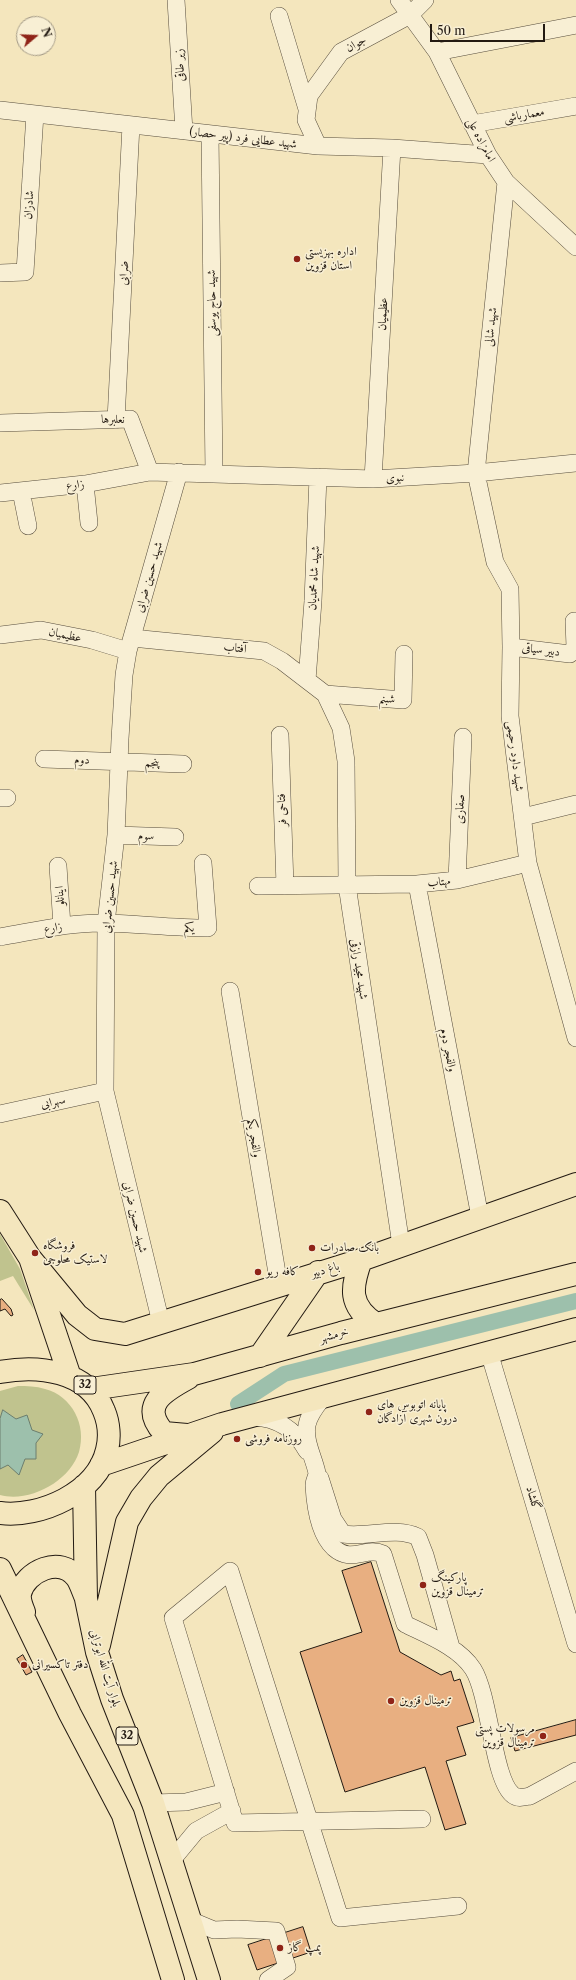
<!DOCTYPE html>
<meta charset="utf-8">
<style>
body{margin:0}
#map{position:relative;width:576px;height:1980px;overflow:hidden;background:#f4e6bd;font-family:"Libre Caslon Text",serif}
canvas{display:block}
.north{position:absolute;left:16px;top:16px;width:40px;height:40px;box-sizing:border-box;background:#f8efd4;border:1px solid #a39a86;border-radius:50%;rotate:71deg;font-size:11px;font-weight:700;line-height:16px;text-align:center;color:#231a12}
.north::after{content:'';display:block;margin:auto;width:14px;height:18px;background:#8f2418;clip-path:polygon(50% 0,100% 100%,50% 72%,0 100%)}
.scale{position:absolute;left:430px;top:24px;width:115px;height:18px;box-sizing:border-box;border:2px solid #231a12;border-top:0;padding-left:5px;font-size:12px;line-height:14px;white-space:nowrap;color:#231a12;-webkit-text-stroke:3px #f8efd4;paint-order:stroke}
</style>
<div id="map">
<canvas width="576" height="1980"></canvas>
<div class="north">N</div>
<div class="scale">50 m</div>
</div>
<script>
const c = document.querySelector('canvas').getContext('2d');
c.lineJoin = 'round';
function fillPath(path, color) {
  c.fillStyle = color;
  c.fill(path, 'evenodd');
}
function strokePath(path, color, width, dash) {
  c.strokeStyle = color;
  c.lineWidth = width;
  c.lineCap = dash ? 'butt' : 'round';
  c.setLineDash(dash || []);
  c.stroke(path);
}
function drawText(font, color, halo, rows, align = 'center') {
  c.font = font + ' "Libre Caslon Text",Amiri,serif';
  c.lineWidth = 3;
  c.setLineDash([]);
  c.textBaseline = 'middle';
  c.strokeStyle = halo;
  c.fillStyle = color;
  for (const [text, x, y, turn = 0] of rows) {
    c.save();
    c.translate(x, y);
    c.rotate((+turn || 0) * Math.PI / 180);
    c.textAlign = isNaN(turn) ? turn : align;
    if (halo) c.strokeText(text, 0, 0);
    c.fillText(text, 0, 0);
    c.restore();
  }
}
fillPath(new Path2D(`
 M0,1234l20,35 14,41 -21,-34 -13,5z
 M18,1386c9,0 18,0 27,3 27,7 42,36 34,63 -9,29 -49,51 -79,43v-104z`), '#c0c38e');
const water = new Path2D(`
 M3,1410l13,9 11,-4 5,15 11,4 -7,9v16h-11l-6,16 -11,-10 -8,4v-50z`);
fillPath(water, '#9dc0ac');
strokePath(water, '#6c7e6e', 1);
strokePath(new Path2D(`
 M238,1404l46,-30 292,-73`), '#9dc0ac', 16);
const building = new Path2D(`
 M2,1299l9,10 2,6 -2,1 -6,-7 -5,2v-11z
 M371,1562l29,90 41,23 10,-4 3,10 6,-2 14,43 -17,5 9,28 -20,6 20,63 -21,6 -20,-63 -80,25 -45,-140 62,-20 -20,-61z
 M23,1655l9,17 -6,3 -9,-16z
 M576,1720v15l-61,16 -4,-13z
 M303,1927l8,25 -54,18 -9,-25z`);
fillPath(building, '#e8af81');
strokePath(building, '#231a12', 1);
const minor = new Path2D(`
 M176,0l8,131
 M399,0l38,52 51,103 18,27 70,65
 M279,16l28,93
 M437,52l139,-27
 M0,110l318,36 74,2 96,7
 M472,124l104,-18
 M210,134l4,339
 M318,146l-12,-26 3,-24 32,-44 69,-37 15,-15
 M506,182l-30,291 19,89 15,27 1,58 -1,69 18,147 48,175
 M0,273l25,-1 10,-158
 M116,420l15,-295
 M0,423l130,-4 20,53 223,7 103,-6 100,-10
 M373,479l19,-331
 M85,484l4,39
 M21,491l7,35
 M0,493l85,-9 65,-12
 M0,635l41,-5 51,10 36,11
 M132,638l132,13 18,10 43,33 16,34 5,33 1,124 54,360
 M511,647l59,7 5,-7 -1,-26h2
 M307,680l6,-79 5,-124
 M325,694l78,6 1,-46
 M280,735l5,151
 M44,759l139,5
 M0,798h7
 M523,817l53,-13
 M116,835l59,2
 M58,866l4,60
 M457,880l6,-143
 M417,884l63,333
 M258,886l159,-2 40,-4 71,-17
 M0,937c35,-6 71,-15 106,-14 34,1 68,5 102,5l-5,-65
 M230,991l49,294
 M0,1114l105,-23
 M161,1323l-56,-232 1,-168 10,-88 4,-96 4,-64 4,-24 51,-179
 M489,1352l87,292
 M324,1396c-7,9 -15,18 -17,29 -3,16 7,33 10,48 0,4 -3,7 -3,12 1,19 5,49 20,63 18,16 32,-2 49,6l22,70c22,11 54,23 68,45 17,27 20,111 40,126 5,4 11,2 17,1l46,-25
 M253,1417c26,1 42,13 54,34
 M320,1478l13,41 10,15c24,4 52,-8 75,3l7,18 26,92
 M153,1803l33,-1 40,-10
 M422,1819l-187,4 -62,-205 57,-47 110,347 118,-12
 M172,1860l24,-29 36,-20
 M190,1920l24,10 23,-1 39,2 11,36 -19,13`);
const major = new Path2D(`
 M0,1211l30,47 40,119
 M30,1258l47,57 18,14 30,5 236,-74 215,-76
 M361,1260c-10,27 -13,46 15,64
 M260,1356l58,-84
 M0,1372c38,-7 88,-2 104,39 5,12 6,27 3,39 -10,43 -67,68 -107,63
 M91,1389l103,-15 147,-41 235,-59
 M187,1435l-23,-2c-25,-28 0,-42 24,-55
 M101,1465l121,-41 354,-95
 M84,1486l2,113 11,53 15,47 41,104 56,177
 M0,1569l70,145 53,101 50,165
 M24,1612c-2,-5 -5,-12 -4,-18 5,-23 41,-39 57,-16 4,6 6,14 9,20
 M99,1645l28,-123 14,-24 18,-22 53,-44`);
strokePath(minor, '#574d3d', 18);
strokePath(major, '#231a12', 24);
strokePath(minor, '#f8efd4', 17);
strokePath(major, '#f4e6bd', 22);
for (const [x, y, r, color] of [
 [297,259,4,"#8f2418"],
 [312,1248,4,"#8f2418"],
 [35,1253,4,"#8f2418"],
 [258,1272,4,"#8f2418"],
 [369,1412,4,"#8f2418"],
 [237,1439,4,"#8f2418"],
 [423,1585,4,"#8f2418"],
 [24,1665,4,"#8f2418"],
 [391,1701,4,"#8f2418"],
 [543,1736,4,"#8f2418"],
 [280,1948,4,"#8f2418"]
]) {
  const dot = new Path2D();
  dot.arc(x, y, r, 0, 2 * Math.PI);
  c.fillStyle = color;
  c.fill(dot);
  strokePath(dot, '#f8efd4', 1.5);
}
for (const [x, y, w] of [
 [85,1385,22],
 [127,1736,22]
]) {
  const box = new Path2D();
  box.roundRect(x - w / 2, y - 9, w, 18, 3);
  c.fillStyle = '#f8efd4';
  c.fill(box);
  strokePath(box, '#231a12', 1);
}
drawText('bold 11px', '#231a12', null, [
 ["32",85,1385],
 ["32",127,1736]
]);
drawText('12px', '#231a12', '#f8efd4', [
 ["جوان",356,44,-29],
 ["زیر طاقی",180,65,-93],
 ["معمارباشی",524,115,-10],
 ["شهید عطایی فرد (پیر حصار)",243,138,7],
 ["امامزاده علی",481,140,62],
 ["شادزان",29,205,-86],
 ["ضرابی",124,273,-87],
 ["شهید حاج یوسفی",212,303,-91],
 ["عظیمیان",383,314,-87],
 ["شهید شالی",491,327,-84],
 ["نعلبرها",113,420],
 ["نبوی",395,478,-4],
 ["زارع",75,485,-7],
 ["شهید حسین ضرابی",149,577,-74],
 ["شهید شاه محمدیان",314,578,-87],
 ["عظیمیان",65,635,12],
 ["آفتاب",235,648,6],
 ["دبیر سیاقی",541,650,7],
 ["شبنم",387,699,5],
 ["شهید داود رحیمی",515,756,83],
 ["دوم",82,760,2],
 ["پنجم",152,763,2],
 ["صفاری",460,809,-88],
 ["فتاحی فر",282,810,-92],
 ["سوم",146,836,1],
 ["مهتاب",439,882,-5],
 ["اینانلو",60,896,-94],
 ["شهید حسین ضرابی",110,897,-84],
 ["زارع",53,928,-9],
 ["یکم",189,928,-1],
 ["شهید مجید رازقی",359,969,81],
 ["والفجر دوم",448,1050,79],
 ["سهرابی",53,1102,-12],
 ["والفجر یکم",254,1138,81],
 ["شهید حسین ضرابی",135,1217,77],
 ["باغ دبیر",325,1270,-17],
 ["خرمشهر",334,1335,-15],
 ["گلشاد",533,1498,73],
 ["بلوار آیت الله ابوترابی",105,1668,73]
]);
drawText('12px', '#231a12', '#f8efd4', [
 ["اداره بهزیستی",305,252],
 ["استان قزوین",305,266],
 ["فروشگاه",43,1246],
 ["لاستیک محلوجی",43,1260],
 ["بانک صادرات",320,1248],
 ["کافه ریو",266,1272],
 ["پایانه اتوبوس های",377,1405],
 ["درون شهری آزادگان",377,1419],
 ["روزنامه فروشی",245,1439],
 ["پارکینگ",431,1578],
 ["ترمینال قزوین",431,1592],
 ["دفتر تاکسیرانی",32,1665],
 ["ترمینال قزوین",399,1701],
 ["مرسولات پستی",535,1729,"right"],
 ["ترمینال قزوین",535,1743,"right"],
 ["پمپ گاز",288,1948]
], 'left');
</script>
